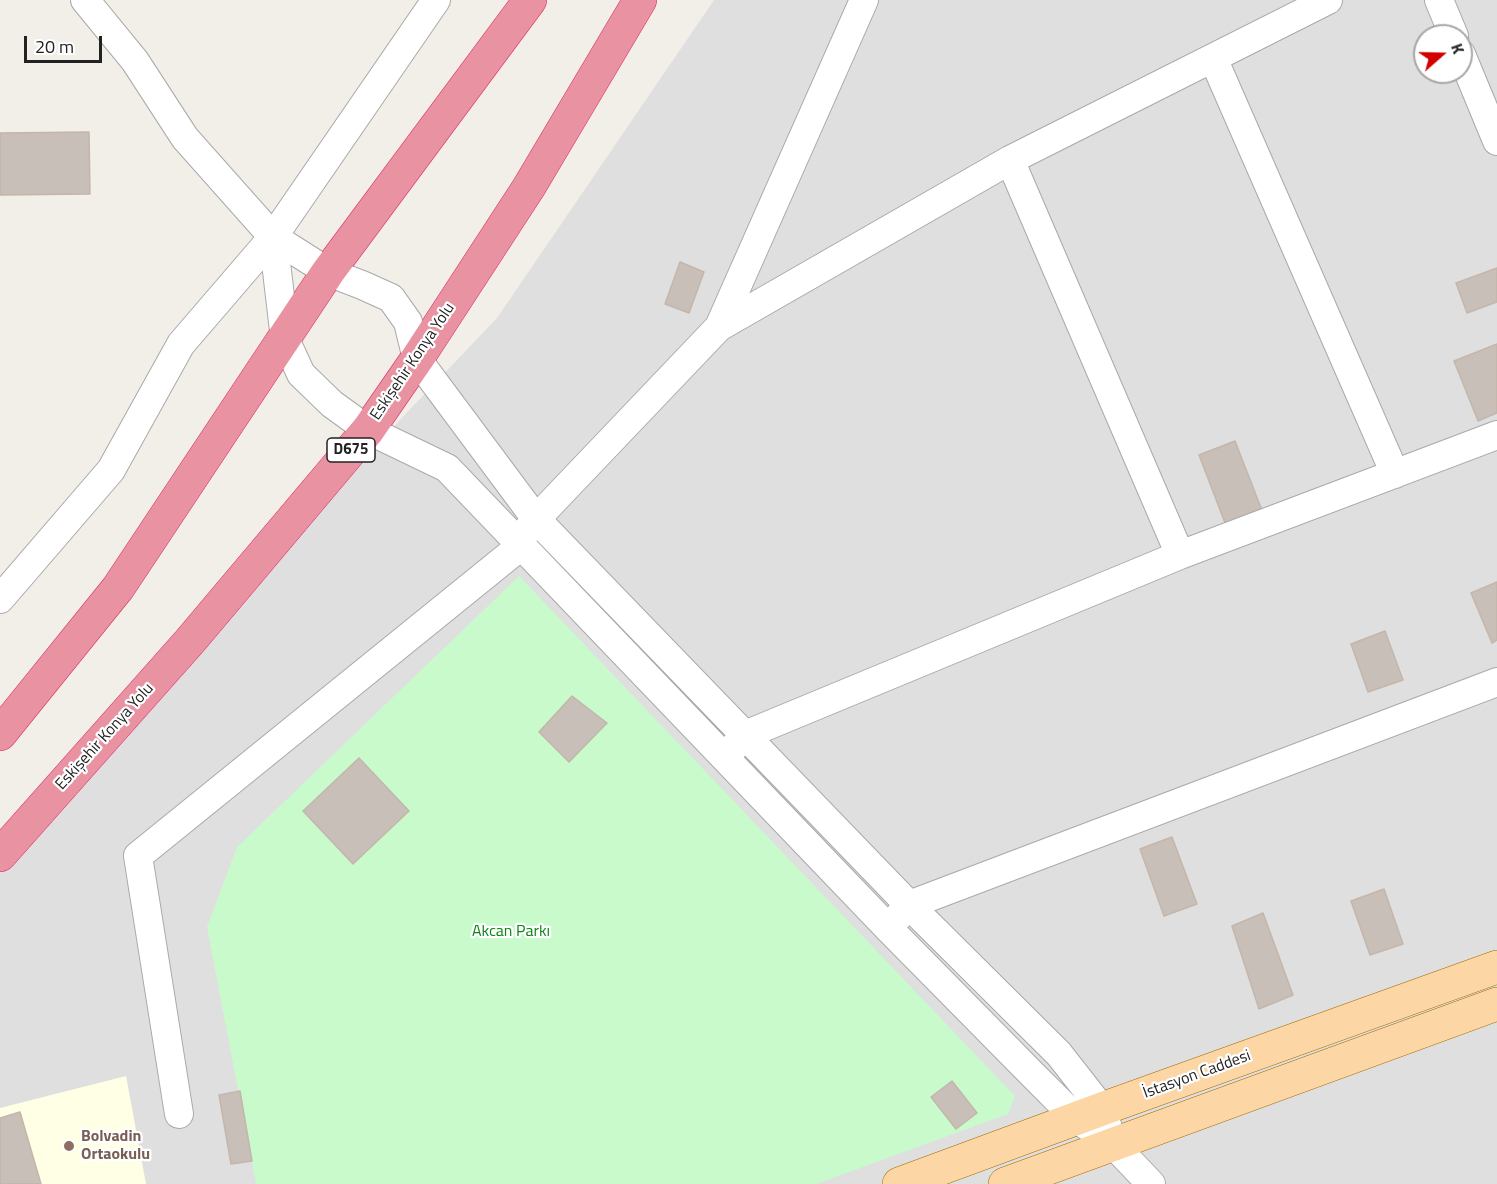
<!DOCTYPE html>
<meta charset="utf-8">
<style>
body{margin:0}
#map{position:relative;width:1497px;height:1184px;overflow:hidden;background:#f2efe9;font-family:"Titillium Web",sans-serif}
canvas{display:block}
.north{position:absolute;left:1413px;top:24px;width:60px;height:60px;box-sizing:border-box;background:#fff;border:2px solid #a7a7a7;border-radius:50%;rotate:70deg;font-size:16px;font-weight:700;line-height:24px;text-align:center;color:#222}
.north::after{content:'';display:block;margin:auto;width:21px;height:27px;background:#d40000;clip-path:polygon(50% 0,100% 100%,50% 72%,0 100%)}
.scale{position:absolute;left:24px;top:36px;width:78px;height:27px;box-sizing:border-box;border:3px solid #222;border-top:0;padding-left:8px;font-size:18px;line-height:21px;white-space:nowrap;color:#222;-webkit-text-stroke:4px #fff;paint-order:stroke}
</style>
<div id="map">
<canvas width="1497" height="1184"></canvas>
<div class="north">K</div>
<div class="scale">20 m</div>
</div>
<script>
const c = document.querySelector('canvas').getContext('2d');
c.lineJoin = 'round';
function fillPath(path, color) {
  c.fillStyle = color;
  c.fill(path, 'evenodd');
}
function strokePath(path, color, width, dash) {
  c.strokeStyle = color;
  c.lineWidth = width;
  c.lineCap = dash ? 'butt' : 'round';
  c.setLineDash(dash || []);
  c.stroke(path);
}
function drawText(font, color, halo, rows, align = 'center') {
  c.font = font + ' "Titillium Web",sans-serif';
  c.lineWidth = 4.5;
  c.setLineDash([]);
  c.textBaseline = 'middle';
  c.strokeStyle = halo;
  c.fillStyle = color;
  for (const [text, x, y, turn = 0] of rows) {
    c.save();
    c.translate(x, y);
    c.rotate((+turn || 0) * Math.PI / 180);
    c.textAlign = isNaN(turn) ? turn : align;
    if (halo) c.strokeText(text, 0, 0);
    c.fillText(text, 0, 0);
    c.restore();
  }
}
fillPath(new Path2D(`
 M714,0h783v1184h-1497v-344l497,-522zM1425,36h36v36h-36z`), '#e0dfdf');
fillPath(new Path2D(`
 M126,1076l20,108h-146v-76z`), '#ffffe5');
fillPath(new Path2D(`
 M519,576l496,520 -7,18 -192,70h-560l-49,-257 30,-80z`), '#c8facc');
const building = new Path2D(`
 M89,132l1,62 -90,1v-62z
 M680,262l24,10 -15,41 -24,-9z
 M1497,268v34l-30,11 -11,-30z
 M1497,344v69l-19,8 -24,-60z
 M1235,441l28,72 -36,15 -28,-73z
 M1497,582v58l-5,3 -21,-50z
 M1385,631l18,49 -35,12 -17,-48z
 M572,696l35,27 -38,39 -30,-30z
 M359,758l50,53 -56,53 -50,-53z
 M1172,837l25,67 -33,12 -24,-67z
 M1384,889l19,55 -33,11 -19,-54z
 M1263,913l30,82 -34,14 -27,-83z
 M952,1081l25,32 -21,16 -25,-32z
 M240,1091l12,70 -21,3 -12,-69z
 M20,1112l21,72h-41v-66z`);
fillPath(building, '#c7bfb8');
strokePath(building, '#c4b6ab', 1.5);
const minor = new Path2D(`
 M85,0l50,61 50,77 88,99 12,102 16,35 31,30 36,26 79,38 441,460 144,146 45,45 36,25 38,40
 M1439,0l15,36
 M1461,54l36,87
 M1213,58l182,416
 M1010,160l170,395 317,-120
 M273,237l163,-237
 M719,327l145,-327
 M524,534l12,-15 183,-192 291,-167 318,-160
 M0,599l111,-129 70,-126 92,-107 55,35 34,13 29,13 17,24 9,37 119,160 373,386 150,149 43,55 11,35
 M734,747l11,-12 435,-180
 M897,918l12,-13 588,-223
 M179,1114l-41,-258 384,-311`);
const major = new Path2D(`
 M899,1184l203,-75 395,-142
 M1005,1184l492,-180`);
const highway = new Path2D(`
 M0,734l118,-146 210,-316 202,-272
 M0,855l190,-214 178,-211 49,-71 112,-172 111,-187`);
strokePath(minor, '#a9a9a9', 30);
strokePath(major, '#a06b00', 34);
strokePath(highway, '#dc2a67', 34);
strokePath(minor, '#fff', 28);
strokePath(major, '#fcd6a4', 33);
strokePath(highway, '#e892a2', 33);
for (const [x, y, r, color] of [
 [69,1146,6,"#8d6e63"]
]) {
  const dot = new Path2D();
  dot.arc(x, y, r, 0, 2 * Math.PI);
  c.fillStyle = color;
  c.fill(dot);
  strokePath(dot, '#fff', 2);
}
for (const [x, y, w] of [
 [351,450,48]
]) {
  const box = new Path2D();
  box.roundRect(x - w / 2, y - 12, w, 24, 4.5);
  c.fillStyle = '#fff';
  c.fill(box);
  strokePath(box, '#222', 1.5);
}
drawText('bold 15px', '#222', null, [
 ["D675",351,450]
]);
drawText('16px', '#222', '#fff', [
 ["Eskişehir Konya Yolu",413,362,-56],
 ["Eskişehir Konya Yolu",105,737,-48],
 ["İstasyon Caddesi",1197,1075,-20]
]);
drawText('16px', '#0c8416', '#fff', [
 ["Akcan Parkı",511,932]
]);
drawText('bold 16px', '#785e54', '#fff', [
 ["Bolvadin",81,1137],
 ["Ortaokulu",81,1155]
], 'left');
</script>
